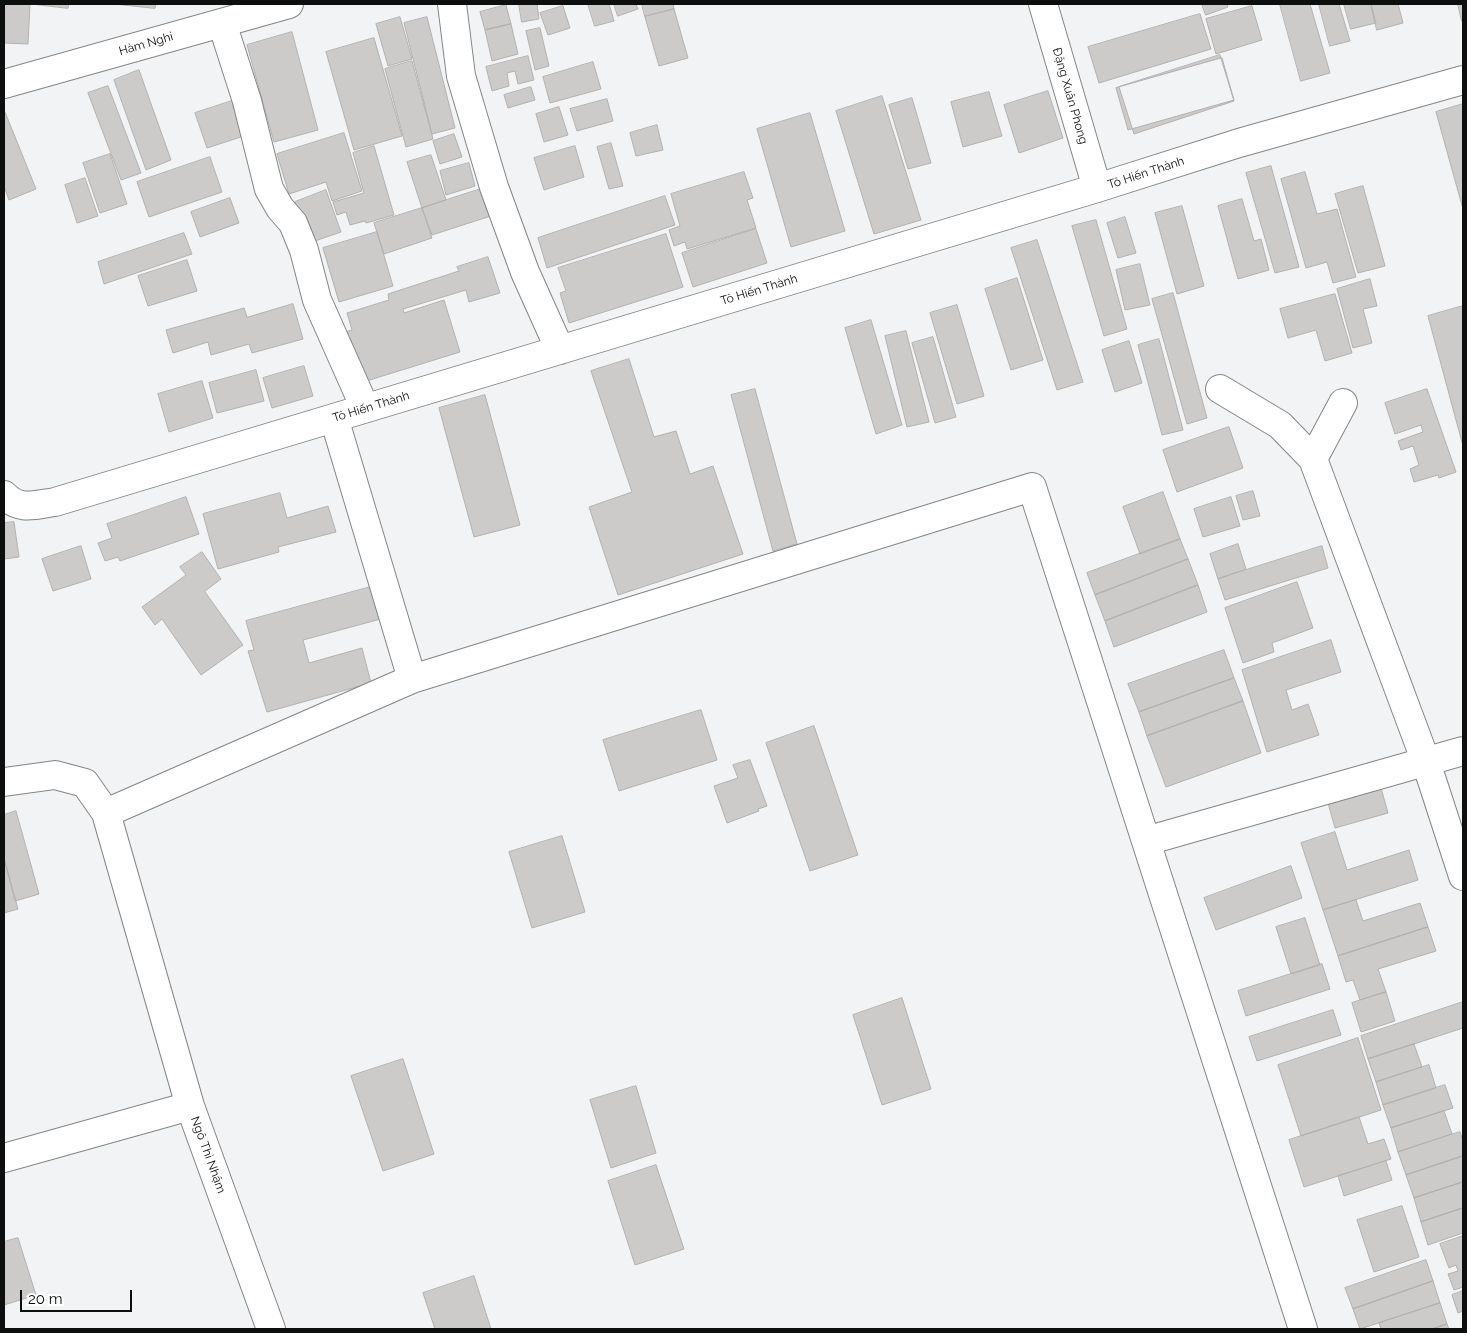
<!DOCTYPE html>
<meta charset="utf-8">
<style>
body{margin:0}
#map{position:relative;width:1467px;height:1333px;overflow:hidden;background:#f1f3f5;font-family:Raleway,sans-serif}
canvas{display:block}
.frame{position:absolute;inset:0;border:5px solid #0d0e0e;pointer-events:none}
.scale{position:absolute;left:20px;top:1290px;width:112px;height:22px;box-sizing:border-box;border:2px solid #0d0e0e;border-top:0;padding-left:6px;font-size:15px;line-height:18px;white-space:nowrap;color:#0d0e0e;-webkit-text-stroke:4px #fff;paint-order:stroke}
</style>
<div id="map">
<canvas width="1467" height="1333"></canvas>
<div class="frame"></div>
<div class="scale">20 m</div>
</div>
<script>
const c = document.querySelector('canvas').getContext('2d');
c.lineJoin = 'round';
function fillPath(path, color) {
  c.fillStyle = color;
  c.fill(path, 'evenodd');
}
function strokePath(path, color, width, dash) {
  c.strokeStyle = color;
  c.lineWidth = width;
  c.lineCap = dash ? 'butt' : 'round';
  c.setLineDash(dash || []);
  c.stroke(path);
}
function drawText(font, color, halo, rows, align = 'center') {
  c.font = font + ' Raleway,sans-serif';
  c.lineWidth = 5;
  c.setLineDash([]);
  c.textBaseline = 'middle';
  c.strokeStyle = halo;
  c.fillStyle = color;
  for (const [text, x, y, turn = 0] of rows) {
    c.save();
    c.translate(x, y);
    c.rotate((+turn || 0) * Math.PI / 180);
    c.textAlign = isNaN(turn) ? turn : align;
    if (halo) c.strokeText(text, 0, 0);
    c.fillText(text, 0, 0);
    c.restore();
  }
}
const building = new Path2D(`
 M4,4h26l-2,40 -24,-1z
 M32,4h37l-1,4z
 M114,4h42l-1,4z
 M519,4h18l2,15 -17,3z
 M588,4h21l5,17 -19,5z
 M614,4h22l2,5 -20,7z
 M642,4h31l1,5 -29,7z
 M1202,4h25l1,3 -22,8z
 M1280,4h30l20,69 -29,8z
 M1319,4h20l11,37 -20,5z
 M1344,4h27l5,19 -25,6z
 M1371,4h27l5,19 -26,7z
 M1458,4h5v17h-1z
 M506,5l5,19 -26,6 -5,-18z
 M563,6l7,22 -22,7 -8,-22z
 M1252,6l10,34 -46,14 -10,-35z
 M674,9l14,49 -29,8 -14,-49z
 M1200,14l11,35 -112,34 -11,-36z
 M400,17l12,42 -24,7 -12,-42z
 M427,17l28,111 -23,6 -28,-111z
 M511,24l7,30 -26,7 -7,-31z
 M540,28l9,38 -14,4 -9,-39z
 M292,32l26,98 -44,12 -27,-97z
 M374,38l28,98 -48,14 -28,-98z
 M1220,55l14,46 -100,33 -15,-47z
 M528,56l6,24 -16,4 -3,-13 -8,2 2,13 -17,5 -6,-24z
 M1222,58l12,42 -106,30 -12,-42z
 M412,61l21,78 -27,8 -21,-78z
 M593,62l8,27 -51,14 -7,-26z
 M139,70l32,90 -25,10 -32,-90z
 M108,86l33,87 -20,7 -33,-87z
 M531,87l4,13 -27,8 -4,-13z
 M1048,91l15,47 -44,15 -15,-48z
 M989,92l13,44 -39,11 -12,-45z
 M882,96l39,124 -47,14 -38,-123z
 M912,98l19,65 -23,6 -19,-64z
 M607,99l6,22 -36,10 -7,-22z
 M235,100l12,35 -40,13 -12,-35z
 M1463,104v105l-27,-97z
 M559,107l9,28 -24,7 -8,-28z
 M4,112h1l31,77 -27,11 -5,-14z
 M810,113l35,118 -54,16 -34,-118z
 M657,125l6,25 -27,6 -6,-23z
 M344,133l18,58 -30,10 -6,-19 -37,12 -12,-40z
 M454,134l8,23 -22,7 -7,-23z
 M611,143l12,43 -14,3 -12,-42z
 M374,146l20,69 -28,8 -1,-2 -15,4 -4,-13 -9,3 -4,-13 31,-9 -11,-40z
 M575,146l9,31 -40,13 -10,-32z
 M110,154l17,50 -27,9 -17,-50z
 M431,155l15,45 -24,8 -15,-46z
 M210,157l12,35 -73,25 -12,-35z
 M469,163l6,23 -29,9 -6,-24z
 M1271,166l28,101 -24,6 -29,-100z
 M744,172l9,26 -6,2 9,28 -69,21 -2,-7 -11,4 -5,-16 11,-4 -9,-32z
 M1305,172l12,42 20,-5 19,68 -23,6 -6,-21 -21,6 -25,-89z
 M85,178l13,38 -21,7 -12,-38z
 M490,186l10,27 -68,22 -10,-27z
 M1363,186l22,80 -27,7 -23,-79z
 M326,190l15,42 -32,11 -14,-41z
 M665,196l10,29 -128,43 -9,-30z
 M230,198l9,25 -39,14 -9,-25z
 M1242,199l12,42 7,-2 8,31 -31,9 -20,-73z
 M1182,206l22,80 -27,8 -22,-81z
 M422,208l10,30 -48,16 -10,-31z
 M1125,217l11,36 -18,5 -11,-35z
 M1096,220l31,109 -23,7 -32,-110z
 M756,229l11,34 -74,24 -11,-34z
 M377,232l16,54 -54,16 -16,-54z
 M184,233l8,21 -88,30 -6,-22z
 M666,234l17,53 -114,36 -9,-30 6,-2 -8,-23z
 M1037,240l46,142 -26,8 -46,-142z
 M488,257l12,36 -31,9 -3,-12 -63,19 1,4 40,-13 16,52 -100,31 -15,-51 7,-2 -5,-17 42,-13 -1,-6 71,-23 -2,-4z
 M187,260l10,31 -49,15 -10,-30z
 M1140,264l10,41 -25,5 -9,-40z
 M1017,278l26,82 -32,10 -26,-81z
 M1370,279l7,27 -14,3 9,34 -19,5 -16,-59z
 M1173,293l34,125 -20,6 -35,-125z
 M1335,294l17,59 -27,8 -9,-31 -28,8 -8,-29z
 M293,304l10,35 -51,14 -3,-9 -38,11 -3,-13 -35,11 -7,-23 78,-22 3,9z
 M957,305l27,91 -27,8 -27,-91z
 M1463,306v140l-35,-130z
 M871,320l31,105 -26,9 -31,-106z
 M906,331l23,91 -22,5 -22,-91z
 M933,337l23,80 -21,6 -23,-80z
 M1159,339l24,91 -21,5 -24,-90z
 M1129,341l13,42 -27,9 -13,-42z
 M629,359l25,78 22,-6 14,43 23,-8 30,88 -125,41 -29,-88 43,-15 -41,-121z
 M304,366l9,30 -41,12 -9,-30z
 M256,370l8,31 -47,12 -8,-30z
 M202,381l11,37 -44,14 -11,-38z
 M755,389l42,155 -24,7 -42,-156z
 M1427,389l29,83 -17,6 -1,-3 -24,7 -4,-13 9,-4 -6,-19 -12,4 -3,-9 25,-9 -2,-7 -26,9 -10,-31z
 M485,395l35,130 -46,12 -35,-129z
 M1229,427l14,41 -66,24 -14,-42z
 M1253,491l7,25 -17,4 -7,-24z
 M1163,492l17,47 -40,15 -17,-47z
 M280,493l7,25 41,-12 8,26 -58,15 1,5 -61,17 -15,-55z
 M186,497l13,37 -79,27 -2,-4 -13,4 -7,-18 14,-5 -5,-14z
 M1231,497l9,29 -37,11 -9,-28z
 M14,522l5,35 -15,2v-36z
 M1180,539l8,20 -93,36 -8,-22z
 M1238,544l8,25 -28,10 -8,-25z
 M81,546l10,33 -38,12 -11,-32z
 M1322,546l6,22 -103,32 -7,-21z
 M202,552l19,27 -16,12v1l38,53 -42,30 -39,-56 -7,6 -13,-18 44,-32 -6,-8z
 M1188,559l10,26 -93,36 -10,-26z
 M1297,582l16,46 -41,15 2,9 -31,11 -18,-55z
 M378,585l10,32 -85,23 6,23 53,-15 9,35 -104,29 -19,-61 6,-1 -8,-29z
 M1198,585l9,27 -93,35 -9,-26z
 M1331,640l10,32 -55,18 6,20 16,-6 11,31 -52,17 -25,-82z
 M1224,650l10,28 -95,34 -11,-28z
 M1234,678l9,23 -96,35 -8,-24z
 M1243,701l18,52 -95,34 -19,-51z
 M701,710l16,50 -98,31 -16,-51z
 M814,726l44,129 -48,16 -44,-128z
 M750,760l17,46 -9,3 1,2 -32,12 -13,-37 24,-8 -5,-13z
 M1381,788l7,25 -53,15 -7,-25z
 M16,811l23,83 -24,7 -11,-43v-43z
 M1335,832l12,38 62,-20 9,30 -95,30 -22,-67z
 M562,836l23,76 -53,16 -23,-76z
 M4,858l14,51 -14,4z
 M1291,866l11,32 -86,32 -12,-32z
 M1356,900l7,21 57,-18 8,24 -90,29 -15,-46z
 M1305,918l15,47 -29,9 -15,-47z
 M1428,927l8,24 -58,18 8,23 -26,8 -7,-20 -7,2 -8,-26z
 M1322,964l8,25 -84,27 -8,-25z
 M1386,992l9,29 -34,11 -9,-29z
 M902,998l29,91 -49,16 -29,-90z
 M1463,1002v26l-95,31 -7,-23z
 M1333,1010l8,25 -84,26 -8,-24z
 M1358,1038l23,72 -80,26 -23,-71z
 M1414,1044l8,23 -46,15 -8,-23z
 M403,1059l31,95 -51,17 -32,-95z
 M1429,1065l7,23 -53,17 -7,-23z
 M1445,1085l8,23 -62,20 -8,-23z
 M636,1086l20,67 -45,15 -21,-68z
 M1444,1111l8,23 -54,18 -7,-24z
 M1359,1117l9,27 16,-5 7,20 -87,28 -15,-47z
 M1460,1132l3,9v15l-57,19 -8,-23z
 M1463,1156v26l-49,16 -8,-23z
 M1386,1161l6,19 -48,16 -6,-20z
 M656,1165l28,84 -49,16 -27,-84z
 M1463,1182v26l-42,14 -7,-24z
 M1402,1206l17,51 -45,15 -17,-52z
 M1463,1208v25l-35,12 -7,-23z
 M1463,1236v52v-1l-9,3 -6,-16 10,-3 -2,-6 -7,3 -9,-24z
 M18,1238l18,57 -32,10v-63z
 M1426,1260l7,21 -80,28 -8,-21z
 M474,1276l17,53h-56l-12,-36z
 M1433,1281l7,22 -80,26 -7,-20z
 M1463,1291v20l-5,2 -6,-18z
 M1440,1303l7,21 -15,5h-51l-2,-6z
 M1447,1324l2,5h-17z`);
fillPath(building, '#cdcaca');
strokePath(building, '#b3b0b0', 1);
const minor = new Path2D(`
 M452,4l9,72 33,111 31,85 35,78
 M1043,4l54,184
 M222,23l25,78 22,88 11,19 13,15 11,27 13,50 48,108
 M4,84l285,-80
 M1220,389l60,36 33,34 113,303 37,114
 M1313,459l30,-56
 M4,495c16,16 30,10 51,7l1042,-314 142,-45 224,-63
 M412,679l620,-192 271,842
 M4,782l51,-7 30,8 21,30 84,293
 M106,813l306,-134 -78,-261
 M1146,841l317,-90
 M4,1158l186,-52 81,223`);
strokePath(minor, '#838586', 30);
strokePath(minor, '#fff', 28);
drawText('12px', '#0d0e0e', '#fff', [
 ["Hàm Nghi",146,44,-16],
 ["Đặng Xuân Phong",1070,96,74],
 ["Tô Hiến Thành",1146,173,-18],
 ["Tô Hiến Thành",759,290,-17],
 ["Tô Hiến Thành",371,407,-17],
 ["Ngô Thì Nhậm",208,1155,70]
]);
</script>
